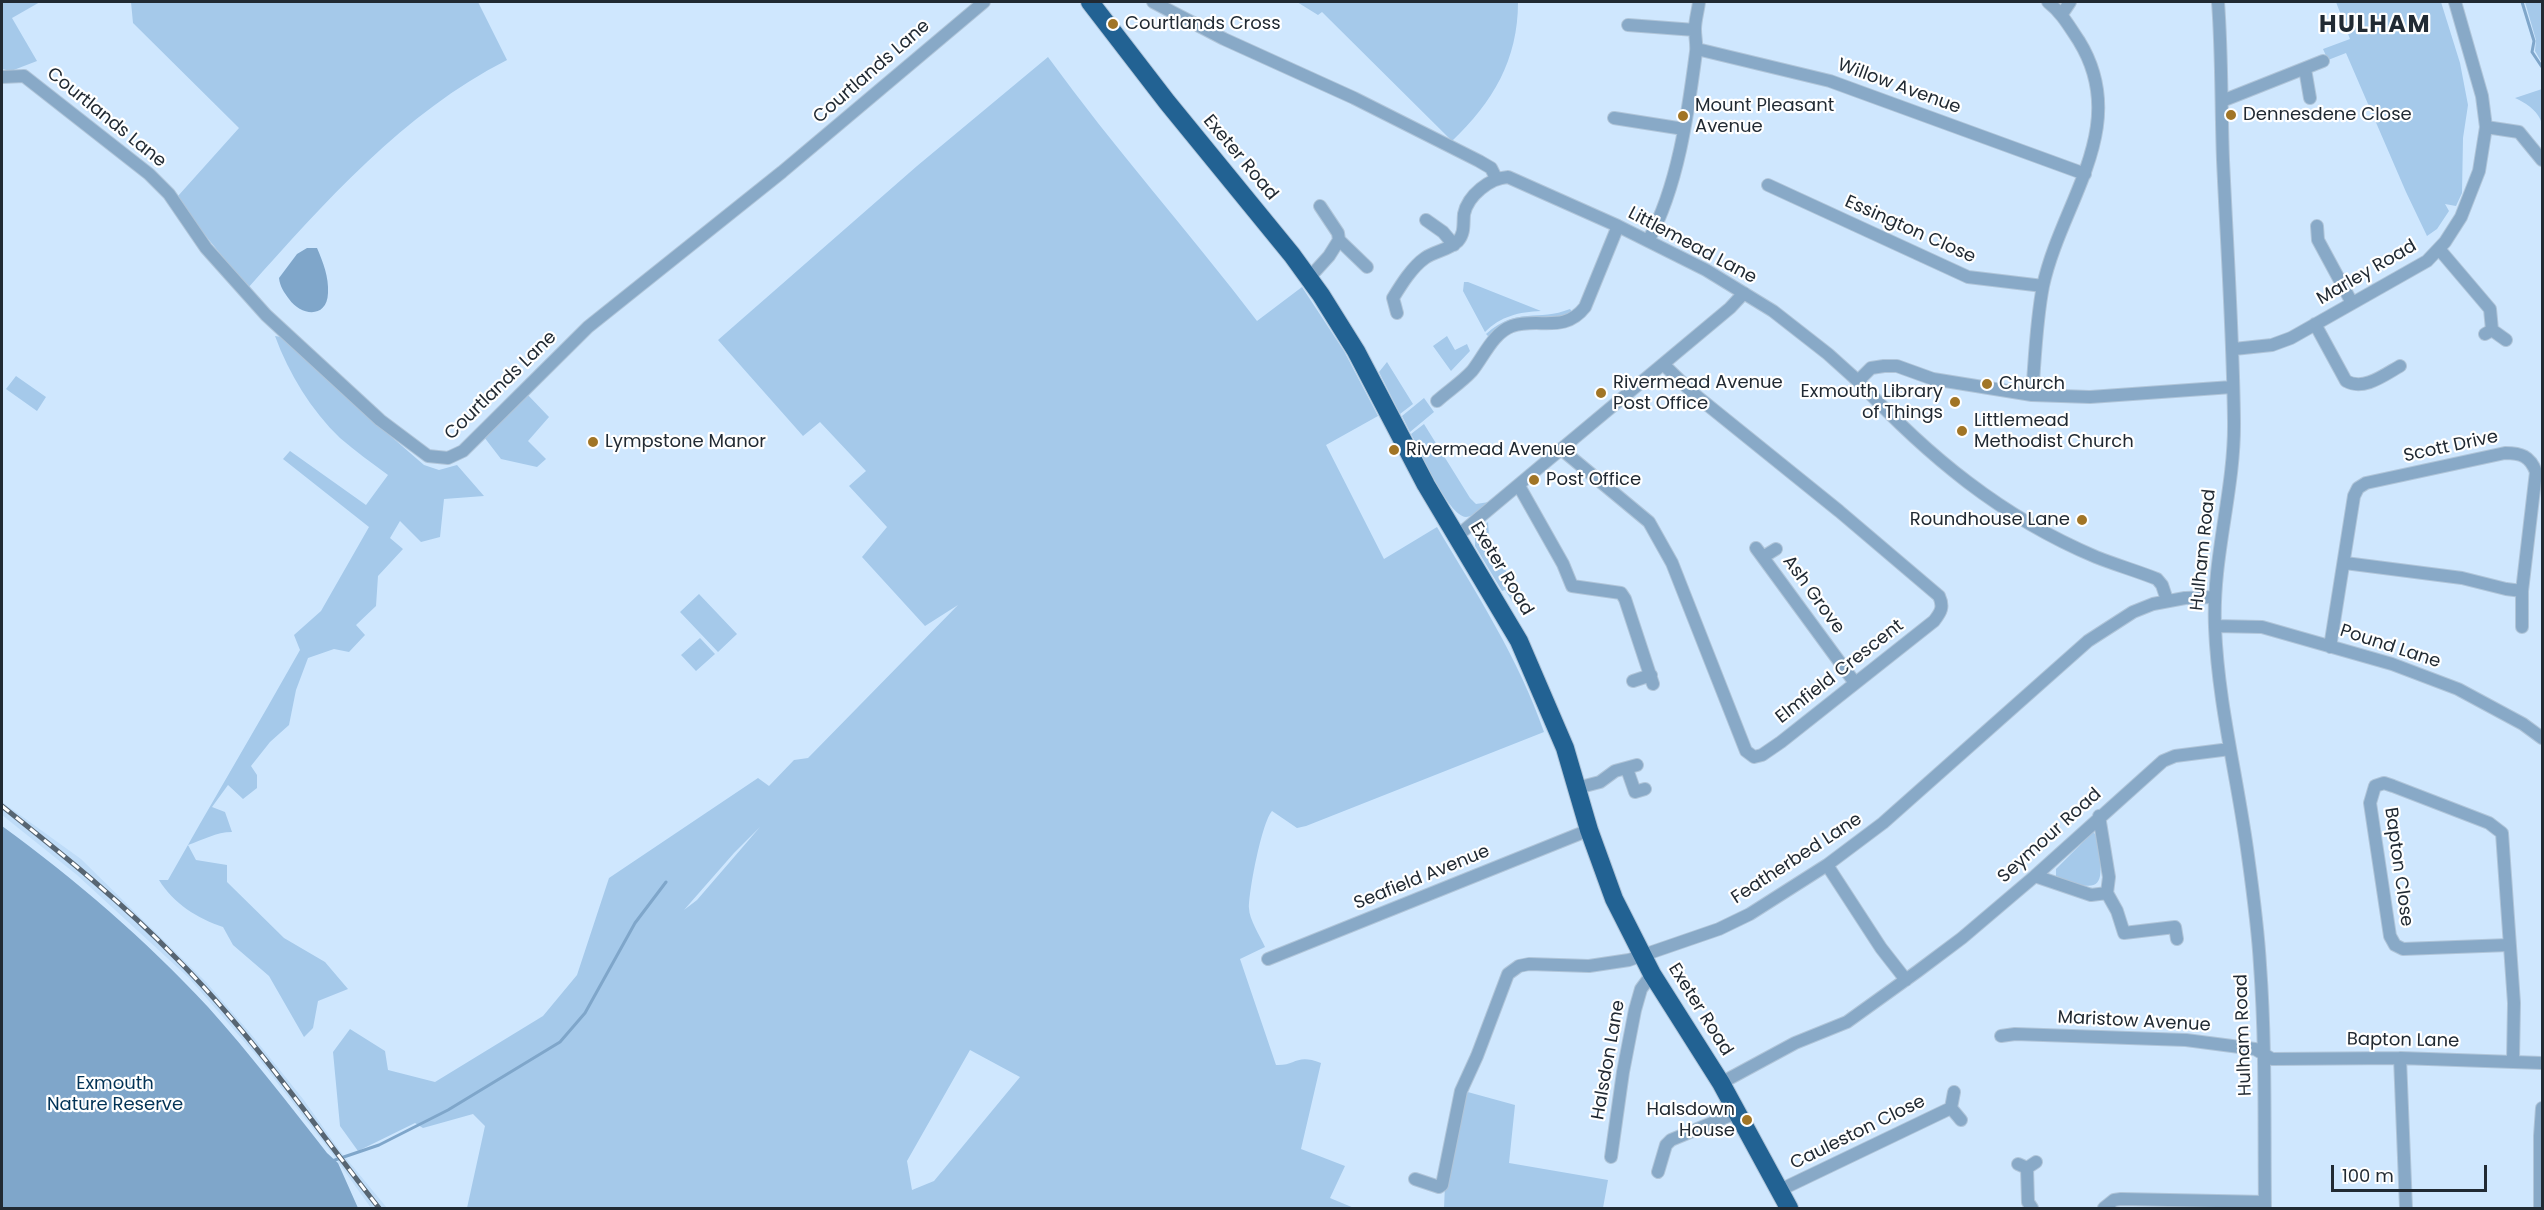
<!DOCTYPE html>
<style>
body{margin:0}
#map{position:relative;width:2544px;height:1210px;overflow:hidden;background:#cfe7fe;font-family:Poppins,sans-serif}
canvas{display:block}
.frame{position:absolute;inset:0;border:3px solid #212a33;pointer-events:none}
.scale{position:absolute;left:2331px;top:1165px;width:156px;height:27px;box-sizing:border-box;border:3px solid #212a33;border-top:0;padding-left:8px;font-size:18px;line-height:21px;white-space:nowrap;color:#212a33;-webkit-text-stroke:4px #fff;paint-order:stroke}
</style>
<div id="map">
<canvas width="2544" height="1210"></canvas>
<div class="frame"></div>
<div class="scale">100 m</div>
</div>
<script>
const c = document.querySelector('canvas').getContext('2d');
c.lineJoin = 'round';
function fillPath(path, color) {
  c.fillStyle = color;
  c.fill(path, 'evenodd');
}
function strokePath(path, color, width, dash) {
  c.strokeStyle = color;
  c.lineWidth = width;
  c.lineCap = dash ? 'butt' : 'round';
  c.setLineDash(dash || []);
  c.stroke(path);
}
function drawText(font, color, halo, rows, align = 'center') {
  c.font = font + ' Poppins,sans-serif';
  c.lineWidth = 4.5;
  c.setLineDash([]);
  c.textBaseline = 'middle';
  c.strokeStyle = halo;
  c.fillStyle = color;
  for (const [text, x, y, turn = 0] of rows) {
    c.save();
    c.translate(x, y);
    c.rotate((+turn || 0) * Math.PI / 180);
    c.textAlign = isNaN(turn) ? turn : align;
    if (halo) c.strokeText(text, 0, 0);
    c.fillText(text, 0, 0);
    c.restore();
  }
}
fillPath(new Path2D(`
 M2,802l79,57 125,123 44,51 53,66 37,52 47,57h-16l-40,-56 -75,-97 -67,-77 -112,-103 -75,-60z`), '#bfdcf8');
fillPath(new Path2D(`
 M2,2h38l-28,16 25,43 -26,10 -9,-2z
 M131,2h347l29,58c-104,53 -182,142 -259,228l-64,-79 -6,-13 61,-68 -106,-105z
 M1297,2h221c0,58 -25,100 -66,139l-130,-129 -4,3z
 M2336,2h105l19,61 8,42 -5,33 -1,55 -6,13 -11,-2 4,7 -12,18 -10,7 -21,-44 -60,-139 -18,7 -5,-11 27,-10z
 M2525,2h17v61l-7,-12 1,-11z
 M1048,57c66,91 141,175 209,264l45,-34 42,64 34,65 -52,29 58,114 53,-32c39,66 82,132 107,205l-238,94 -9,2 -25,-17c-10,11 -23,79 -23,97 0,11 11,28 16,39l-25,12 36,106c20,1 20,-12 45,-2l-20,86 44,17 -15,32 24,10h-887l18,-82 -12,-12 -50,14 -8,-5 -57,28 -18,-25 -7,-74 17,-23 35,22 3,19 47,12 108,-66 34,-41 32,-97 149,-100 11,8 25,-26 14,-2 150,-153 -33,21 -63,-69 25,-30 -38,-41 17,-15 -46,-49 -17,14 -85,-96 199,-174zM760,827l-63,73 -13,10 50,-57zM970,1050l50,27 -86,104 -22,9 -5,-29z
 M2542,89v36c-2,-13 -16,-22 -27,-27z
 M1464,282h4l73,29c-22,1 -40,5 -56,21l-22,-41z
 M1570,309l3,4 -84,24 -3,-3c31,-28 52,-12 84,-25z
 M275,336l12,2 28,24 72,71 37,32 15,5 18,-5 27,31 -40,3 -4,38 -19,5 -21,-21 -10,17 13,11 -25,27 -2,30 -20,19 9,10 -16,17 -15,-3 -26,9 -12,32 -7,35 -19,17 -19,24 6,9v13l-14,11 -15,-14 -16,22 13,5 7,20c-16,0 -29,8 -44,13l8,15 31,5v17l57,56 41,24 23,27 -30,12 -5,27 -9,9 -35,-61 -36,-31 -10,-18c-26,-9 -49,-23 -64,-47h9c43,-77 89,-153 132,-230l-6,-15 27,-24 48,-84 -86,-68 7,-8 76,54 22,-30c-16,-12 -33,-24 -48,-37 -29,-28 -51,-64 -65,-102z
 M1447,336l8,14 12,-6 3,7 -19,20 -18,-25z
 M1387,362l26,42 -13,10 -21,-42z
 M16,376l30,21 -9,14 -31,-22z
 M526,393l23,24 -21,24 18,18 -9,8 -36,-8 -17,-22z
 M1424,398l10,14 -24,20 -8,-16z
 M1424,424l46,74 6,6 13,-2c-6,5 -15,15 -23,15 -18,-1 -46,-67 -55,-83z
 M1488,522l1,14 29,60 5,1 -11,4 -7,-11 -3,1 -27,-45v-11z
 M699,594l38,40 -19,18 -38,-40z
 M700,638l15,16 -19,17 -15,-16z
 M2093,832l4,4c6,44 11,63 -41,40v-7z
 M1464,1091l51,14 -6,58 99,17 -5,28h-159l1,-23z`), '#a5c9ea');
fillPath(new Path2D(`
 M307,248h10c6,14 12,29 11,45 -1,26 -27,23 -39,6 -5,-7 -9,-12 -10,-21l18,-24z
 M2,826c73,53 144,114 206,181 42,47 80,96 119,146l11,10 20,45h-356z`), '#7fa6ca');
strokePath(new Path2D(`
 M2522,2l12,39 -2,11 10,15
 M332,1161l47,-16 69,-35 112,-68 25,-29 50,-90 31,-41`), '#7fa6ca', 3);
const minor = new Path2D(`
 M1153,2l71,37 130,59 125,63 12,7 5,10
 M2218,2c4,52 3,105 5,158 4,87 10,174 11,261 1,69 -22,136 -19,206 3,77 23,153 33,229 5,36 10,73 12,109 6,81 4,162 5,243
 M2062,14l8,-12
 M1628,25l67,5
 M1697,49l133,32 255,93
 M2305,69l5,29
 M2,77l22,-1 125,98 20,20 37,54 60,67 114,105 48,36 20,2 15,-7 125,-124 194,-155 202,-170
 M2222,101l101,-40
 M1614,118l70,11
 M2486,127l33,5 23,28
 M1768,185l200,92 75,9
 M1426,220l17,12 11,13
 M2317,226l1,14 34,63
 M1339,240l28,27
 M1648,241c30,-54 40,-128 48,-189 1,-7 -1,-15 -1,-23 0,-9 3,-18 4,-27
 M2439,249l51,60 2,21
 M1309,278l20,-22 10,-16 -1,-7 -18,-27
 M1397,313l-4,-15c8,-13 19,-31 32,-40 10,-7 24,-8 33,-17 7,-8 5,-17 6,-27 4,-19 26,-36 44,-37l110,49 88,44 67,41 55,43 30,27 13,-13 13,-2h13l36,13 99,16 58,2 142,-10
 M2315,324l31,57c18,10 38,-6 54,-15
 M2485,334l7,-4 14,10
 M2234,349l38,-4 19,-7 136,-77 18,-19 16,-25 18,-46 7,-44 -4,-31 -27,-94
 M1858,381c70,75 143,136 238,176 20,8 41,14 61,22l5,6 5,15
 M2032,395c3,-36 4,-73 11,-109 18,-84 89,-159 36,-245 -10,-15 -17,-28 -31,-39
 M1437,401c11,-10 25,-19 35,-30 12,-15 21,-38 40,-45 27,-9 52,8 73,-19l33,-81
 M1561,449l88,73 23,41 74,188 8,6 8,-2 19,-13 153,-121c7,-9 10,-14 5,-25l-100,-85 -145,-117 -31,-30
 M1519,486l44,78 9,22 49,7 4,6 28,85
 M1456,537l274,-229 14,-15
 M1756,548l99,135
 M1763,557l13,-8
 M2522,591v36
 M2215,626l47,1 130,37 66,25 65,35 19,14
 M2330,647l24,-151 4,-8 8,-5 139,-30c16,0 25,3 31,19l-14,119 -16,-2 -44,-11 -117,-15
 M1633,681l18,-6
 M1627,769l8,23 10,-3
 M1577,788l23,-6 15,-11 22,-6
 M1827,865l54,83 25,32
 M2035,876l56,19 16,-2 2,-16 -10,-61
 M2107,893l10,18 7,22 51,-6 2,12
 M2509,945l-106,4 -8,-4 -5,-9 -20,-133 5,-17 9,-3 9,3 96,37 13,10 12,170 -1,58
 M1268,959l321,-129
 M2001,1036l14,-2 171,6 69,9 17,10 128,-1 142,5
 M2400,1058l6,150
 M1721,1083l74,-40 52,-21 71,-51 44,-33 73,-62 128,-115 12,-5 55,-7
 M1954,1092l-3,16 10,12
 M1611,1157l12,-85 12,-62 6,-21 11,-15
 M2018,1164l9,4 9,-6
 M2027,1168l1,34 4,6
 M1658,1172l8,-27 5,-5 67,-28
 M1415,1179l24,8 3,-2 19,-94 16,-35 31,-82 11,-8 10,-2 60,2 40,-6 90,-31 31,-15 77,-49 56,-42 205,-182 45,-29 20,-8 32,-6 29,-1
 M1780,1190l171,-82
 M2104,1208l10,-8 7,-1 144,3
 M2540,1208v-72l2,-28`);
const highway = new Path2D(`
 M1090,2l77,100 125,153 29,40 35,56 70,134 93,156 46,107 24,82 25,69 38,75 69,109 68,125`);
strokePath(minor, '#b0c5d9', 14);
strokePath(highway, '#b0c5d9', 20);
strokePath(minor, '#88a9c7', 12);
strokePath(highway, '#226293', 18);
const rail = new Path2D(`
 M2,806c60,48 120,96 174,152 76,76 137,166 203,250`);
strokePath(rail, '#576572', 5);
strokePath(rail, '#fff', 3, [9]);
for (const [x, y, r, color] of [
 [1113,24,6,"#a17526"],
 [2231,115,6,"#a17526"],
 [1683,116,6,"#a17526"],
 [1987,384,6,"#a17526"],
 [1601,393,6,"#a17526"],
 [1955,402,6,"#a17526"],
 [1962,431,6,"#a17526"],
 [593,442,6,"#a17526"],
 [1394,450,6,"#a17526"],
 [1534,480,6,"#a17526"],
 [2082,520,6,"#a17526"],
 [1747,1120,6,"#a17526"]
]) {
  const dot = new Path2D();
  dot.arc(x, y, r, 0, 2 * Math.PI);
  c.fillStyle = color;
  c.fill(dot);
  strokePath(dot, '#fff', 2);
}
drawText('18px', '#212a33', '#fff', [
 ["Courtlands Cross",1125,24],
 ["Mount Pleasant",1695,106],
 ["Avenue",1695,127],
 ["Dennesdene Close",2243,115],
 ["Rivermead Avenue",1613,383],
 ["Post Office",1613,404],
 ["Church",1999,384],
 ["Exmouth Library",1943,392,"right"],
 ["of Things",1943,413,"right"],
 ["Littlemead",1974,421],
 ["Methodist Church",1974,442],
 ["Lympstone Manor",605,442],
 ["Rivermead Avenue",1406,450],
 ["Post Office",1546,480],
 ["Roundhouse Lane",2070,520,"right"],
 ["Halsdown",1735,1110,"right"],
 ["House",1735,1131,"right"]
], 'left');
drawText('18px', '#212a33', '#fff', [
 ["Courtlands Lane",872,72,-41],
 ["Willow Avenue",1899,87,20],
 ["Courtlands Lane",106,118,39],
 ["Exeter Road",1240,158,50],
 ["Essington Close",1910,230,24],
 ["Littlemead Lane",1692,246,28],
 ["Marley Road",2367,273,-30],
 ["Courtlands Lane",501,386,-44],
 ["Scott Drive",2451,447,-12],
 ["Hulham Road",2204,550,-84],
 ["Exeter Road",1501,569,59],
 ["Ash Grove",1813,595,54],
 ["Pound Lane",2390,647,18],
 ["Elmfield Crescent",1840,672,-38],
 ["Seymour Road",2050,836,-42],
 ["Featherbed Lane",1797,859,-33],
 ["Bapton Close",2398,867,82],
 ["Seafield Avenue",1422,878,-22],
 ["Exeter Road",1700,1010,58],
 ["Maristow Avenue",2134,1022,3],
 ["Hulham Road",2244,1035,-92],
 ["Bapton Lane",2403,1041,1],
 ["Halsdon Lane",1609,1060,-80],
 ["Cauleston Close",1858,1133,-26]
]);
drawText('18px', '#023356', '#fff', [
 ["Exmouth",115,1084],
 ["Nature Reserve",115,1105]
]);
c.letterSpacing = '1.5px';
drawText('bold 24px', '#212a33', '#fff', [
 ["HULHAM",2375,26]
]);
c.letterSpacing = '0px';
</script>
